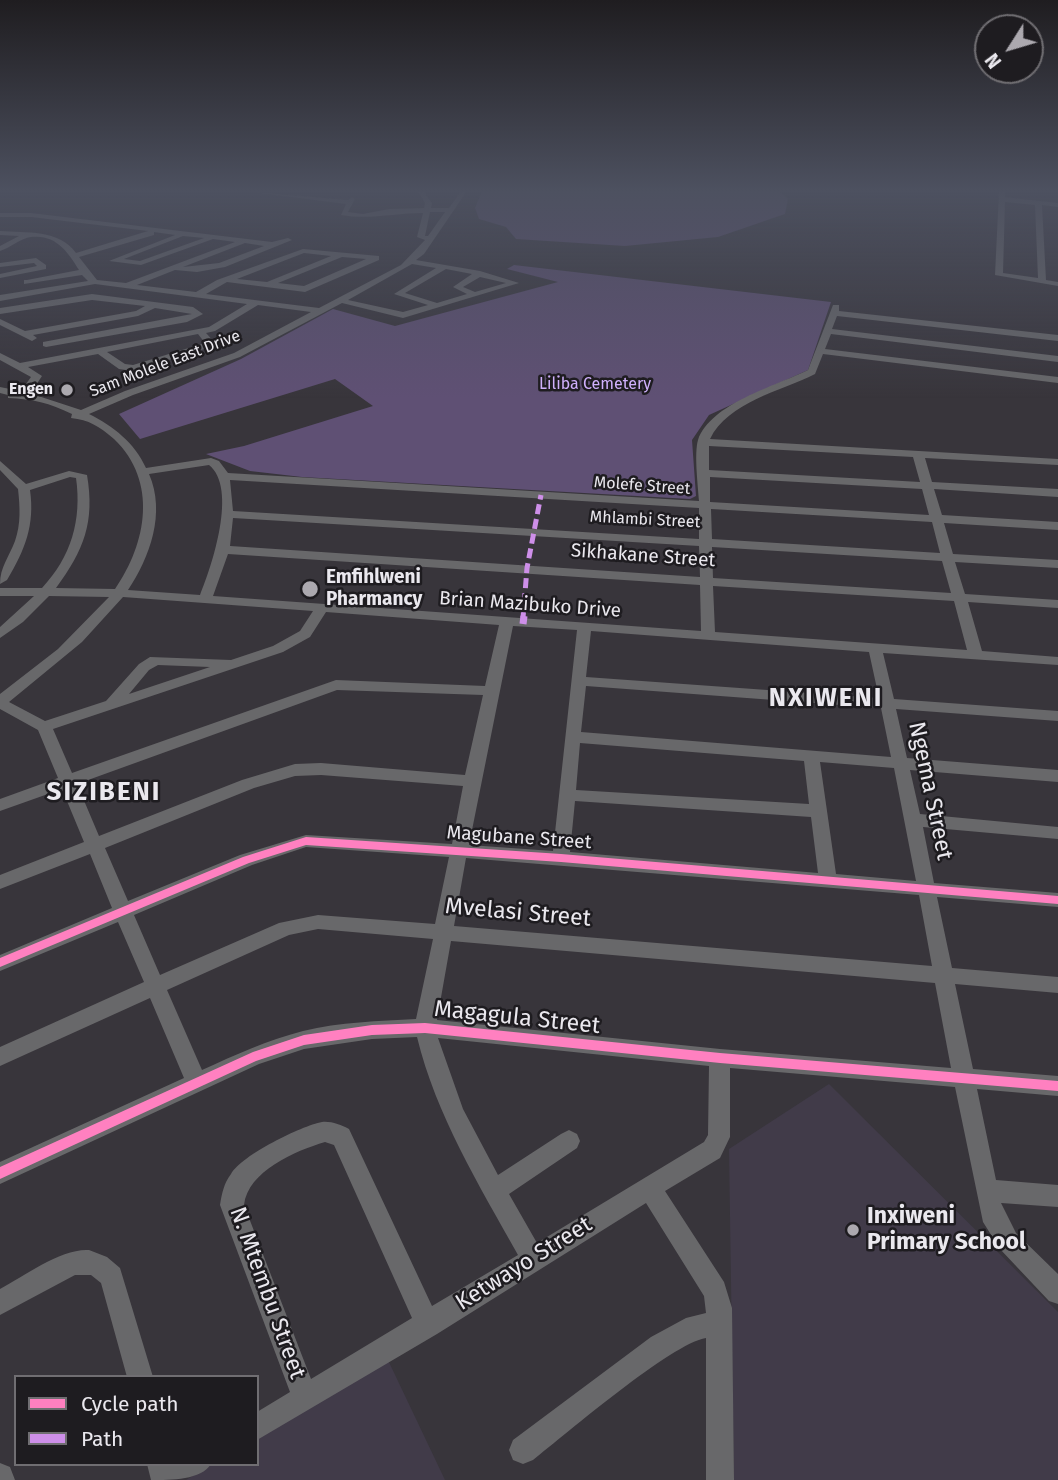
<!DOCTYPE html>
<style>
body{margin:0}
#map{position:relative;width:1058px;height:1480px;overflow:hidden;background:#38353b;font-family:"Fira Sans",sans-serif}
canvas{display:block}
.legend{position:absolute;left:14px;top:1375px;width:245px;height:91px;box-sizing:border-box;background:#1e1c20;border:2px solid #706e72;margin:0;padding:9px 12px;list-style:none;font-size:21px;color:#eae8ee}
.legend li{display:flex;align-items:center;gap:14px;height:35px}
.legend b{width:35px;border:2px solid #706e72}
.north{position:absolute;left:974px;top:14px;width:70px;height:70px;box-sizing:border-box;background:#1e1c20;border:2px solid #706e72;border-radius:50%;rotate:233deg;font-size:19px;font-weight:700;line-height:28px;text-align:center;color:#eae8ee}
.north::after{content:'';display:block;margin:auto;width:24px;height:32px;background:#aca9af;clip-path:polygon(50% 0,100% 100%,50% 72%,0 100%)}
</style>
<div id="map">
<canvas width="1058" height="1480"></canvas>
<ul class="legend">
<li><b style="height:9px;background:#ff80c0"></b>Cycle path</li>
<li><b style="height:9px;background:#ce8fe9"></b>Path</li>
</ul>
<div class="north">N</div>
</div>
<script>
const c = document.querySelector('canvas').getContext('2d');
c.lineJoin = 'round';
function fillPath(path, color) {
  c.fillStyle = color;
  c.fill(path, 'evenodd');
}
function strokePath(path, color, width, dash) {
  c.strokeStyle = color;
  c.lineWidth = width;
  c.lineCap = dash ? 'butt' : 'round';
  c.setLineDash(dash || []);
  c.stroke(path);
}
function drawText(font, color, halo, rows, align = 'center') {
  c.font = font + ' "Fira Sans",sans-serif';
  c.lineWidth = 5;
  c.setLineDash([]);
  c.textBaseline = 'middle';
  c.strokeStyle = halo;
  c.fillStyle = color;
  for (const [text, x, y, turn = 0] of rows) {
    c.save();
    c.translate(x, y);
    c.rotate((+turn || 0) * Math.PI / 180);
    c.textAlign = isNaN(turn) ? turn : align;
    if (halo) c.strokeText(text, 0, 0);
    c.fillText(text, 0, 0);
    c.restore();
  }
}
fillPath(new Path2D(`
 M829,1084l229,228v168h-324l-5,-331z
 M387,1358l58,122h-259l26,-16h45v-27z`), '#413b49');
fillPath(new Path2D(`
 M482,191h297l9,8 -3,15 -67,23 -93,9 -109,-7 -10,-12 -27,-8 -4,-11z
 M514,265l317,37 -23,68 -99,45 -17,25 4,56 -6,3 -388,-22 -52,-6 -44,-17 38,-8 129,-40 -38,-27 -195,60 -21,-25 122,-55 92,-50 62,17 163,-44 -51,-13z`), '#5f5074');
fillPath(new Path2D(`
 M243,191l105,9 4,-3 3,2 -7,13 15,2 26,-5 35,-1 1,-5 -6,-10 -5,-2h12v4l6,8 -1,5h18l12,-17h6l-43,63 -8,6 64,11 39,12 -116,35 -61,-15 -102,54 -107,38 -44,19c24,12 46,29 57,54l65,-10 8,3 9,12 471,28c-1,-16 -5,-47 -1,-61 13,-37 78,-54 110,-70l25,-65h6v6l219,24v6l-221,-25 -5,13 226,27v6l-227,-28 -6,15 233,28v6l-235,-29 -8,20c-34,17 -87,28 -105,65l348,20v6l-133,-7 7,24 126,7v8l-124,-8 8,26 116,7v8l-114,-7 9,31 105,6v8l-103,-6 10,32 93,6v8l-90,-6 14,49 76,6v8l-175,-12 11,46 164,12v10l-162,-12 11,49 151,12v12l-148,-12 10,44 138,13v12l-135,-12 11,56 124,10v14l-121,-10 15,71 106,9v16l-103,-9 18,85 85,7v20l-81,-7 19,91 62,5v22l-57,-4 15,30 42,41v30l-9,-3 -49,-52 -17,-27 -28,-135 -225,-19v69l-10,21 -55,33 59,91 8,26 2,172h-28v-142c-34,5 -140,96 -173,122l-10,4 -10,-4 -4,-10 4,-10 138,-103 35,-19 20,-5 -2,-17 -58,-93 -209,131 -180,106v-28l33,-20 -70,-187c2,-12 4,-22 11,-31 11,-19 70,-48 91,-52 9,-1 19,3 27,7l83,177 86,-51c-39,-70 -82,-140 -101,-218l-45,2 -68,10 -45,15 -259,120v-22l184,-84 -34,-80 -150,68v-19l144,-65 -26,-60 -118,49v-16l112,-47 -22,-54 -90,35v-14l84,-33 -22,-53 -62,22v-12l58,-21 -20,-48 -38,-21v-15l58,-45 51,-52 -60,-1 -26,26 -23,16v-11l34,-31h-34v-8h42c29,-31 40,-68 34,-110l-6,-1 -40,13c5,35 -5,60 -23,90l-7,4c0,-17 9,-27 15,-43 6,-17 5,-34 3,-52l-18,-19v-9l26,23 43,-13 18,4c8,47 -3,75 -31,113l59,1c32,-46 43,-108 -1,-150 -15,-13 -25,-19 -43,-21l1,-4c-23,-11 -39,-15 -64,-16v-3l-8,-2v-6l15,3 11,-6 5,-7 -31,-17v-7l20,10 189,-36 38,-23 -152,-20 -95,17v-6l88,-14 -6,-6 -58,9v-4h3l52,-10c-11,-18 -23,-36 -48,-33 -10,1 -21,11 -31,14v-5l19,-10 -19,-1v-4c26,2 59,-2 76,22l72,-22 -117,-14h-31v-4h31l241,29 16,-4 4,2 -67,27 -28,5 -22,-2 -38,15 59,7 21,-12 86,-31 76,7v4l-74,32 -78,-10 -21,12 113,14 82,-43 24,-25 -8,-3 6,-24c-27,0 -55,7 -82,2l5,-11zM430,212h15l-17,24h-3zM154,232l21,3 -66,26 32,4 72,-26 22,3 -109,41 -29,-3 -18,-23 75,-22zM183,236l21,2 -64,23 -16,-2zM245,243l19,3 -45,17 -36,4zM304,253l27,3 -64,26 -30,-3zM342,257l24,2 -62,27 -26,-3zM412,264l24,4 -42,26 34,11 -25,7 -55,-12zM446,269l26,5 -19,13 14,7 -30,9 -32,-10zM480,277l26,6 -31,9 -12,-5zM258,305l53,7 -77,41 -109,38 -44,19 -55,-18 8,-4 8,-12 -14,-9 70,-13 21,15 14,2 81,-25 2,-2 -10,-11 9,-2zM198,334l7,9 -72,22 -8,-1 -18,-12zM709,446l204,11 7,25 -211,-12zM209,465c29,23 3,101 -9,130l-72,-5c22,-33 38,-77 21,-116zM710,477l212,12 7,26 -219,-13zM230,480l469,28v31l-466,-28zM711,509l221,13 8,31 -228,-14zM233,518l466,28 1,31 -470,-31zM712,547l230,14 9,32 -238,-15zM228,554l472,31 1,46 -488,-35zM713,586l241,15 13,49 -252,-18zM123,597l190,14 -13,20 -27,15 -42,14 -81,-3 -11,7 -33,37 -61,20 -36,-19 73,-60zM326,612l173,13 -14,61 -149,-6 -264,93 -19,-44 230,-77 27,-15zM513,626l64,4 -24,221 -84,-6zM591,631l278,21 10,46 -293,-21zM158,665l52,2 -81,27 20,-24zM586,686l295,22 10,49 -310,-25zM337,690l146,5 -18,80 -144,-12 -26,1 -53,16 -143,56 -22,-52zM580,743l224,18 5,43 -233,-14zM820,762l74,6 22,113 -80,-7zM321,775l142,11 -11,58 -146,-9 -66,20 -112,46 -23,-53 149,-60 41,-12zM575,801l236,16 7,56 -248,-21zM306,847l143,10 -14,67 -117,-9 -39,8 -119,52 -26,-60 118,-50zM466,858l453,37 13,71 -478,-40zM318,929l115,10 -17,80c-37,2 -76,3 -113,12 -35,9 -68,24 -101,39l-35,-80 122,-55zM451,941l484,42 16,85 -231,-19 -283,-29zM438,1038l271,28 -1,69 -4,7 -167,101 -28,-49 68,-46 3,-7 -3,-7 -8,-4 -8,4 -63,41 -35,-66zM325,1142l9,3 78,173 -101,61 -67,-174c4,-34 51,-54 81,-63z
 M999,191h6v6l53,6v4l-16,-2 4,75 12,2v4l-63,-11zM1005,202l30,3 3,73 -35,-5z
 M36,258l10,7v4l-46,9v-4l37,-8 -3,-3 -34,4v-4z
 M92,294l101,13 10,7 -16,8 -141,25 -3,-1v-4l149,-28 -37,-6 -17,8 -105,19 4,3 -5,3 -32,-16v-6l25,12 111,-20 9,-5 -53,-6 -92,14v-6z
 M89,1250l18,7 13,11 33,109h-26l-26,-94 -10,-8h-16l-75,40v-26c24,-13 62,-41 89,-39z
 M0,1463l10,4 5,13h-15z
 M147,1464h64c-10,16 -39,16 -60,16z`), '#68686a');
strokePath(new Path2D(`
 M523,618l4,-50 14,-73`), '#ce8fe9', 5, [10, 5]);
strokePath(new Path2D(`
 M523,624l1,-8`), '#ce8fe9', 7, [14, 7]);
fillPath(new Path2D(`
 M306,837l255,17 497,42v8l-497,-42 -255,-17 -57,18 -249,104v-9l243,-101z
 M425,1023l295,30 338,28v10l-338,-28 -295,-30 -53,2 -68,10 -48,16 -256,118v-12l253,-115 51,-17 68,-10z`), '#ff80c0');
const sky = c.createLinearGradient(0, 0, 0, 398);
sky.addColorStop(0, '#1f1d20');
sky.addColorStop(0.48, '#4d5160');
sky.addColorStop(1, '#4d516000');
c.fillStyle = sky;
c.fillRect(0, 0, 1058, 398);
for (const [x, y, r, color] of [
 [67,390,7,"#aca9af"],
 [310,589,9,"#aca9af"],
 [853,1230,7,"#aca9af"]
]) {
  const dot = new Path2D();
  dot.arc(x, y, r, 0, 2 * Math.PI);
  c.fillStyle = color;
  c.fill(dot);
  strokePath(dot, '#1e1c20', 2.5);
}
drawText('16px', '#eae8ee', '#1e1c20', [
 ["Sam Molele East Drive",165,364,-21],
 ["Molefe Street",642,486,4],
 ["Mhlambi Street",645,520,3]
]);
drawText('16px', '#cfb0fb', '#1e1c20', [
 ["Liliba Cemetery",595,385]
]);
drawText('bold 16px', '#eae8ee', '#1e1c20', [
 ["Engen",53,390]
], 'right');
drawText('19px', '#eae8ee', '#1e1c20', [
 ["Sikhakane Street",643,556,4],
 ["Brian Mazibuko Drive",530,605,4],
 ["Magubane Street",519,838,4]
]);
drawText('bold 19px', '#eae8ee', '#1e1c20', [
 ["Emfihlweni",326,578],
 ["Pharmancy",326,600]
], 'left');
drawText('23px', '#eae8ee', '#1e1c20', [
 ["Ngema Street",930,791,78],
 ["Mvelasi Street",518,913,5],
 ["Magagula Street",517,1018,6],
 ["Ketwayo Street",524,1264,-32],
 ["N. Mtembu Street",267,1293,70]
]);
drawText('bold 23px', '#eae8ee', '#1e1c20', [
 ["Inxiweni",867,1217],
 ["Primary School",867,1243]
], 'left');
c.letterSpacing = '2px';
drawText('bold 26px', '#eae8ee', '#1e1c20', [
 ["NXIWENI",826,699],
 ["SIZIBENI",104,793]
]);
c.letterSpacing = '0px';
</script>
